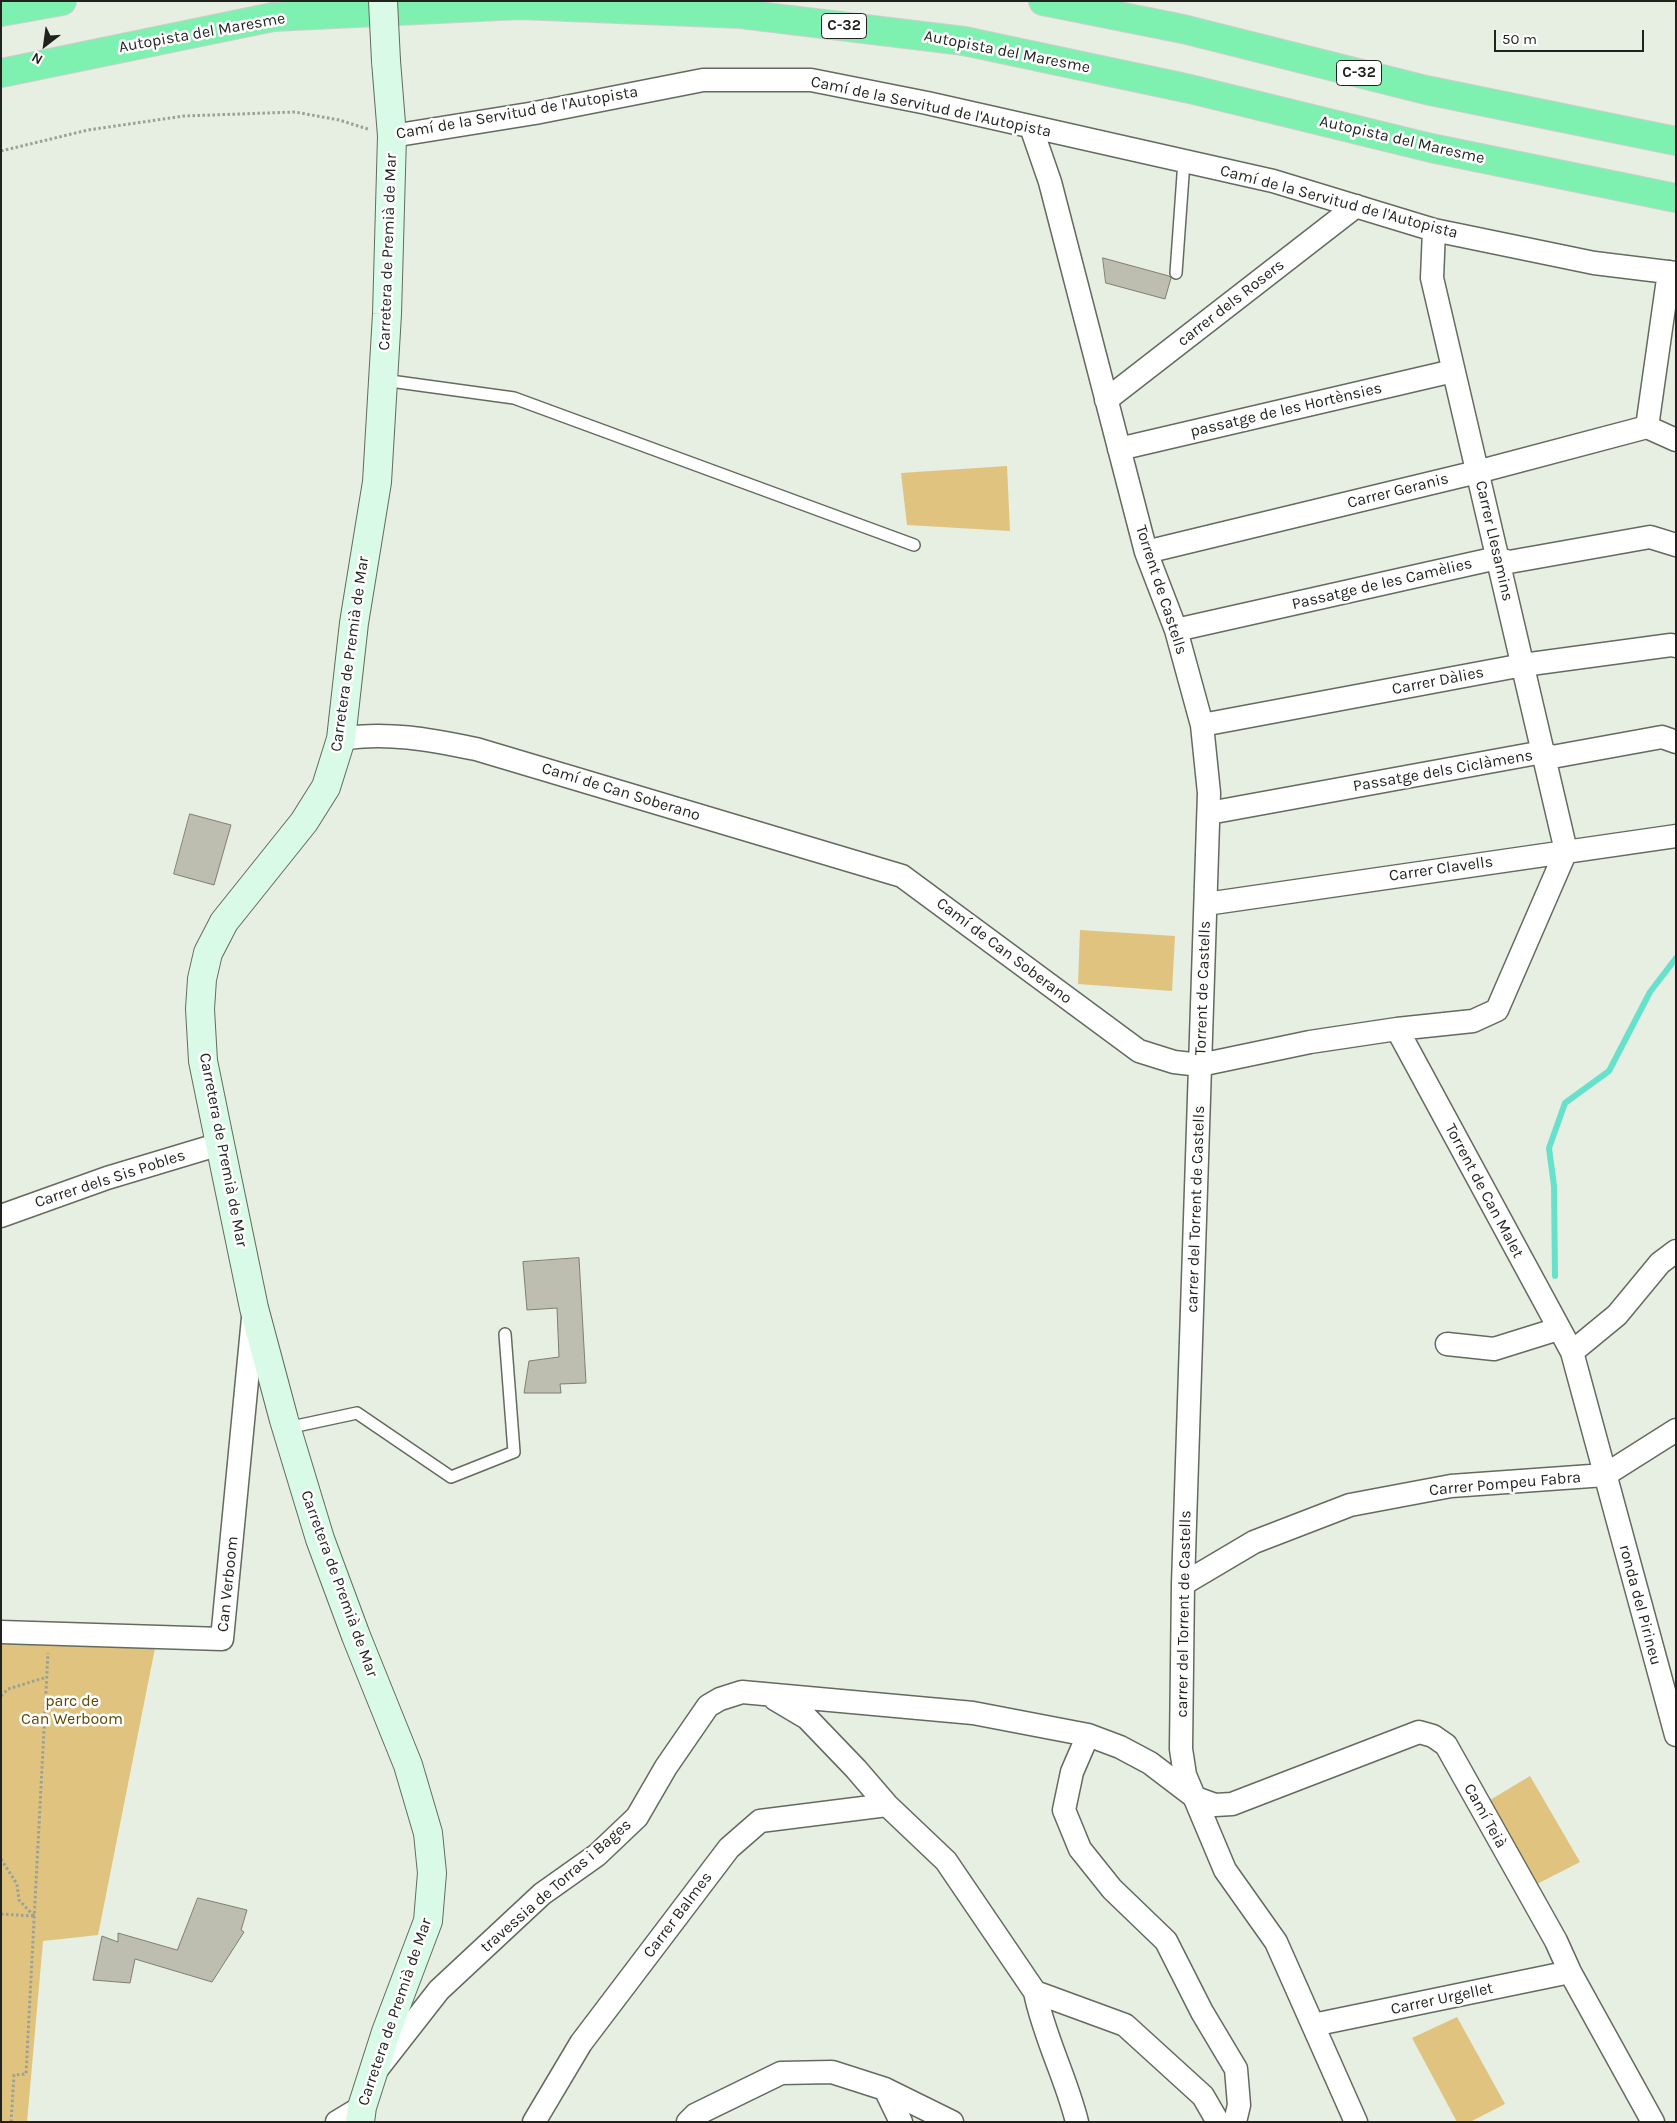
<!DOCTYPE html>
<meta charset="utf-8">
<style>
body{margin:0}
#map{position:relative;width:1677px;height:2123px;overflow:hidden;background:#e6efe1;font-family:Karla,sans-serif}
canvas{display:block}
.frame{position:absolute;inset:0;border:2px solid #1f221d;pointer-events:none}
.north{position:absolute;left:20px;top:20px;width:50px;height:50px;-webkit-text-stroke:4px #fff;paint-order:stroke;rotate:210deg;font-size:14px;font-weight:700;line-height:20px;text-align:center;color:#1f221d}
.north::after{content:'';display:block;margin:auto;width:18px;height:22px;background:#1f221d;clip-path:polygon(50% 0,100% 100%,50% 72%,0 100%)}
.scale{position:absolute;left:1494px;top:30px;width:150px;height:22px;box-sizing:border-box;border:2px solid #1f221d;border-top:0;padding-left:6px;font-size:15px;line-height:18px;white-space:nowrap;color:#1f221d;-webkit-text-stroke:4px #fff;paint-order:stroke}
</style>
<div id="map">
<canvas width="1677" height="2123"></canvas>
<div class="frame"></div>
<div class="north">N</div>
<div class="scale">50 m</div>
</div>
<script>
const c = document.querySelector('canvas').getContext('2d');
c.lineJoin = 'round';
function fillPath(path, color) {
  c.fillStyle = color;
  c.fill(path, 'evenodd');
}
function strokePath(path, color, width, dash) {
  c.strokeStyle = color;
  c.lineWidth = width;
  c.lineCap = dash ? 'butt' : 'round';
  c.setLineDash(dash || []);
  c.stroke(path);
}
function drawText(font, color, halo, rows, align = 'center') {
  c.font = font + ' Karla,sans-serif';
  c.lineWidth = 5;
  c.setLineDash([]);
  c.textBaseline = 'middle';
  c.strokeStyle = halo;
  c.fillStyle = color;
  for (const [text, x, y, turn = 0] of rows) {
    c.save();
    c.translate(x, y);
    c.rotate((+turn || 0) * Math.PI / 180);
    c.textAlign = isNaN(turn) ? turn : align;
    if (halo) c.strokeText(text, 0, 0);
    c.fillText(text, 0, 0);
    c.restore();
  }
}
fillPath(new Path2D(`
 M1007,466l3,65 -103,-6 -6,-52z
 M1080,930l95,6 -3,55 -94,-7z
 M1,1638l155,5 -58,292 -55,6 -16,181h-26z
 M1530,1776l50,86 -43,22 -47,-84z
 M1457,2017l48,87 -35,18h-13l-45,-84z`), '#e0c37e');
strokePath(new Path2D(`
 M1555,1276l-1,-90 -5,-38 16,-45 44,-32 41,-79 26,-34`), '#68e1cc', 6);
const building = new Path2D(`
 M1103,258l66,18 2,2 -6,21 -59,-16z
 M190,814l41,11 -17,60 -40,-11z
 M579,1258l7,125 -26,1 1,9h-37l5,-32 30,-4 -2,-49 -30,2 -4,-48z
 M198,1898l49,12 -6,20 3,2 -32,50 -77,-23 -5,24 -37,-3 9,-44 16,6v-9l59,17z`);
fillPath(building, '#bdbeaf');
strokePath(building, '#7e7f71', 1);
const lane = new Path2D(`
 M1176,273l8,-112
 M383,380l131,18 400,147
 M287,1428l70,-15 94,64 63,-25 -9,-118`);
const street = new Path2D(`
 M1031,127l19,55 96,370 30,78 26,95 7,68 -26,791 -2,165 4,26 40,95 51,72 80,180
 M392,136l143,-23 168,-33h108l116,23 346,78 161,49 160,33 82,10
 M1434,230l-2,48 134,573
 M1106,400l250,-194
 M1647,427l22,-155
 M1119,449l334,-78
 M1146,552l331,-80 170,-45 29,13
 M1176,630l321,-72 12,4 141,-25 26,8
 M1202,725l321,-60 148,-20 5,1
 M341,739c46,-8 90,1 135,10l426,127 237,175 35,11 26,3 110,-23 87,-13 76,-8 24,-11 69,-159
 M1209,813l334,-61 9,5 110,-20 14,5
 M1206,904l470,-68
 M1397,1029l175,323 104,383
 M1,1216l106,-38 113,-34
 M1447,1344l47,5 64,-20
 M1572,1352l45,-37 43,-52 16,-12
 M1183,1584l71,-42 96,-37 101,-19 154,-11 71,-45
 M1,1632l221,7 31,-321
 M775,1699l32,19 49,51 31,36 59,56 89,131 90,33 78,71 15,26
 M1088,1735l-16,37 -8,38 16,39 32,40 54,52 36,71 34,57 3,36 -4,17
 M1035,1992c9,45 31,85 42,130
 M1313,2025l257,-53
 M378,2068l61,-78 103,-96 55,-39 40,-38 29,-50 42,-61 12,-7 22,-7 231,21 115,22 32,12 30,16 46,35 19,7 17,-1 187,-72 14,4 13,9 110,196 14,31 83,150
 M885,2089l16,33
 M337,2122l25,-15
 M534,2122l47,-79 148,-195 31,-27 127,-16
 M688,2122l7,-7 86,-42 51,-1 53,17 67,33`);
const secondary = new Path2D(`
 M360,2122l2,-15 24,-75 42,-111 4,-48 -4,-40 -20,-68 -52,-129 -36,-97 -36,-119 -30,-112 -34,-164 -17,-83 -3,-52 2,-30 6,-26 16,-31 80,-100 22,-35 15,-48 13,-116 23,-141 10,-168 5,-178 -6,-75`);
const highway = new Path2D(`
 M1043,1l140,28 243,61 250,51
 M1,12l61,-11
 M1,73l272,-56 247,-12 221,9 223,27 226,48 241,59 245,50`);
strokePath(lane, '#636b5f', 14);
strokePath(street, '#636b5f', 25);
strokePath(secondary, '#636b5f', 30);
strokePath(highway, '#cececd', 30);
strokePath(new Path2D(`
 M1,151l87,-21 96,-14 111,-4 44,8 29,9
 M1,1696l7,-7 39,-12
 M1,1859l16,25 2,16 15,16
 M1,1914l32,2
 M11,2122l3,-47 12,-1 22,-421`), '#9aa196', 3, [2.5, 2.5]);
strokePath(lane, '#fff', 11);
strokePath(street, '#fff', 22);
strokePath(secondary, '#d8fae7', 28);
strokePath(highway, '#7ef0af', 28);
const secondaryBridge = new Path2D(`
 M383,1l3,60`);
strokePath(secondaryBridge, '#636b5f', 30, []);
strokePath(secondaryBridge, '#d8fae7', 28);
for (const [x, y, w] of [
 [844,26,45],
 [1359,73,45]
]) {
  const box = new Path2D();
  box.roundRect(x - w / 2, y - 12.5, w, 25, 4);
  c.fillStyle = '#fff';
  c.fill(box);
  strokePath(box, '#1f221d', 1);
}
drawText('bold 15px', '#1f221d', null, [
 ["C-32",844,26],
 ["C-32",1359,73]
]);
drawText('16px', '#1f221d', '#fff', [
 ["Autopista del Maresme",202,33,-10],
 ["Autopista del Maresme",1007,52,11],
 ["Camí de la Servitud de l'Autopista",931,107,12],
 ["Camí de la Servitud de l'Autopista",517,113,-10],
 ["Autopista del Maresme",1402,140,13],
 ["Camí de la Servitud de l'Autopista",1339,202,15],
 ["Carretera de Premià de Mar",388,252,-88],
 ["carrer dels Rosers",1231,303,-38],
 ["passatge de les Hortènsies",1286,410,-13],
 ["Carrer Geranis",1398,491,-14],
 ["Carrer Llesamins",1494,541,77],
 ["Passatge de les Camèlies",1382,584,-13],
 ["Torrent de Castells",1161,590,72],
 ["Carretera de Premià de Mar",350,654,-82],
 ["Carrer Dàlies",1438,681,-11],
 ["Passatge dels Ciclàmens",1443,771,-10],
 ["Camí de Can Soberano",621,792,17],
 ["Carrer Clavells",1441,869,-8],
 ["Camí de Can Soberano",1004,951,37],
 ["Torrent de Castells",1203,988,-88],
 ["Carretera de Premià de Mar",223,1150,79],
 ["Carrer dels Sis Pobles",110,1179,-18],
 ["Torrent de Can Malet",1484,1191,62],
 ["carrer del Torrent de Castells",1196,1209,-88],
 ["Carrer Pompeu Fabra",1505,1484,-5],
 ["Can Verboom",228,1584,-84],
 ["Carretera de Premià de Mar",339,1584,70],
 ["ronda del Pirineu",1640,1605,75],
 ["carrer del Torrent de Castells",1184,1614,-89],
 ["Camí Teià",1485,1816,61],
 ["travessia de Torras i Bages",556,1886,-41],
 ["Carrer Balmes",678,1915,-53],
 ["Carrer Urgellet",1442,1999,-12],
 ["Carretera de Premià de Mar",395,2012,-71]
]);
drawText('16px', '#604800', '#fff', [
 ["parc de",72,1701],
 ["Can Werboom",72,1719]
]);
</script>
